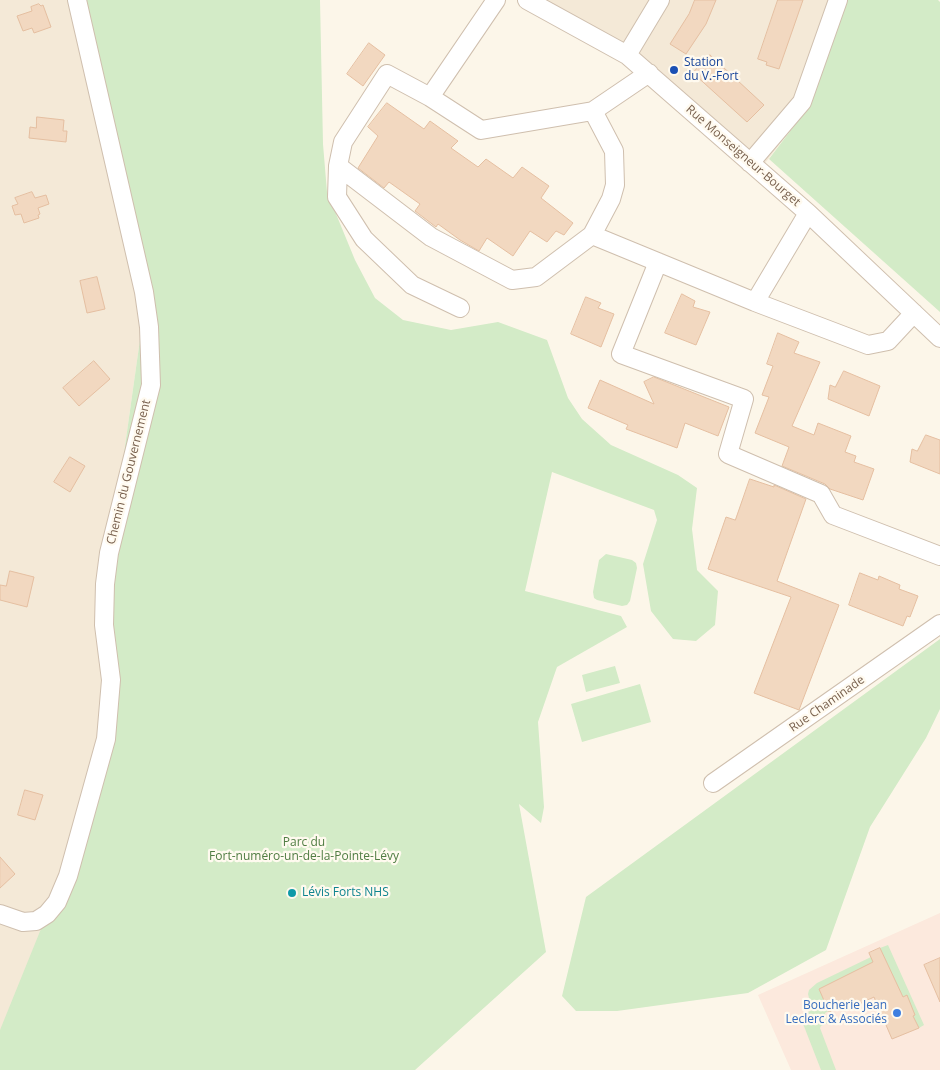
<!DOCTYPE html>
<meta charset="utf-8">
<style>
body{margin:0}
canvas{display:block;background:#fcf6e9}
</style>
<canvas width="940" height="1070"></canvas>
<script>
const c = document.querySelector('canvas').getContext('2d');
c.lineJoin = 'round';
function fillPath(path, color) {
  c.fillStyle = color;
  c.fill(path, 'evenodd');
}
function strokePath(path, color, width, dash) {
  c.strokeStyle = color;
  c.lineWidth = width;
  c.lineCap = dash ? 'butt' : 'round';
  c.setLineDash(dash || []);
  c.stroke(path);
}
function drawText(font, color, halo, rows, align = 'center') {
  c.font = font + ' "Open Sans",sans-serif';
  c.lineWidth = 4.5;
  c.setLineDash([]);
  c.textBaseline = 'middle';
  c.strokeStyle = halo;
  c.fillStyle = color;
  for (const [text, x, y, turn = 0] of rows) {
    c.save();
    c.translate(x, y);
    c.rotate((+turn || 0) * Math.PI / 180);
    c.textAlign = isNaN(turn) ? turn : align;
    if (halo) c.strokeText(text, 0, 0);
    c.fillText(text, 0, 0);
    c.restore();
  }
}
fillPath(new Path2D(`
 M0,0h75l69,311 -28,199 -13,215 -58,198 -45,110z
 M527,0h319l-39,109 -48,62 -110,-98z`), '#f4e9d7');
fillPath(new Path2D(`
 M940,913v157h-149l-33,-75z`), '#fce9dd');
fillPath(new Path2D(`
 M75,0h245l3,144 4,48 28,68 20,38 28,22 48,10 47,-8 49,18 21,58 14,21 29,26 67,30 19,13 -5,41 5,41 21,21 -3,34 -19,16 -23,-2 -22,-28 -8,-47 14,-44 -3,-10 -102,-38 -27,119 96,25 6,11 -70,40 -19,55 6,85 -3,16 -22,-19 27,148 -131,118h-415v-40l47,-116 59,-175 10,-229 28,-199z
 M846,0h92l2,2v310l-171,-153 38,-50z
 M606,554l26,6 4,3 1,5 -7,33 -3,4 -5,1 -25,-6 -3,-2 -1,-6 6,-32z
 M940,639v70l-14,29 -56,89 -44,123 -78,43 -131,18h-41l-14,-15 24,-99z
 M615,666l5,17 -34,9 -4,-17z
 M640,684l11,38 -69,20 -11,-38z
 M888,945l36,80 -5,3 -6,-12 2,-1 -8,-19 -4,1 -23,-49z
 M871,957l3,5 -55,27 10,22 -4,2 3,10 -7,3 -1,2 16,42h-15l-21,-54 12,-6 -4,-16 1,-4 8,-7z`), '#d3ebc7');
const building = new Path2D(`
 M695,0h21l-10,24 -20,30 -16,-10 19,-30z
 M778,0h25l-24,69 -13,-4 1,-3 -9,-3z
 M39,4l2,2 2,-1 8,22 -17,6 -2,-5 -9,3 -6,-15 15,-5 -1,-4z
 M369,43l16,12 -22,31 -16,-12z
 M710,55l54,50 -17,17 -54,-49z
 M387,103l37,26 6,-8 28,20 -7,7 27,19 8,-8 27,19 9,-11 27,19 -8,12 32,25 -9,12 -8,-4 -9,11 -17,-11 -17,25 -26,-18 -8,13 -19,-11 -22,-16 -2,3 -21,-16 5,-7 -31,-22 -5,6 -26,-20 20,-32 -10,-9z
 M37,117l27,3 -1,11h4l-1,11 -37,-4 1,-11 6,1z
 M32,192l3,6 11,-3 3,9 -11,4 2,6 -2,1 1,3 -15,5 -3,-9 -6,1 -3,-9 6,-2 -3,-6z
 M97,277l8,32 -18,4 -7,-32z
 M682,294l13,7 -2,6 17,5 -14,33 -31,-12z
 M586,297l15,6 -3,5 16,6 -13,33 -30,-13z
 M778,333l21,9 -5,11 26,9 -28,64 22,9 4,-12 33,13 -6,16 11,4 -2,6 20,7 -11,31 -33,-11 -5,-5 -43,-18 7,-19 -34,-14 14,-36 -7,-2 11,-29 -6,-2z
 M94,361l16,18 -31,27 -16,-18z
 M844,371l36,15 -11,30 -41,-17 2,-14 5,2z
 M654,377l75,30 -11,29 -33,-13 -8,25 -51,-19 2,-4 -40,-17 12,-28 54,24 -10,-22z
 M926,435l14,5v34l-30,-12 2,-13 5,2z
 M70,457l15,9 -15,26 -16,-10z
 M750,479l24,8v-2l32,14 -29,82 62,24 -40,105 -45,-17 37,-96 -83,-28 18,-52 9,3z
 M10,571l24,6 -7,30 -27,-7v-15l6,1z
 M860,573l18,7 1,-4 21,9 -1,4 19,7 -8,21 -3,-1 -4,10 -54,-21z
 M25,790l18,5 -8,25 -17,-5z
 M0,857l15,17 -15,14z
 M880,948l23,49 4,-2 8,20 -2,1 6,12 -27,11 -18,-42 -25,12 -2,-6 -18,9 -10,-23 54,-27 -4,-9z
 M940,958v44l-16,-37z`);
fillPath(building, '#f2d8c0');
strokePath(building, '#e5bfa1', 1);
const minor = new Path2D(`
 M527,0l100,55 181,158 132,125
 M627,55l33,-55
 M430,97l66,-97
 M750,163l52,-61 36,-102
 M338,166l93,71 81,43 24,-3 56,-42 19,-36 4,-14 -1,-34 -21,-40
 M592,235l163,67 113,43 20,-4 26,-28
 M658,262l-37,92 123,45 -16,55 93,40 12,21 107,41
 M755,302l53,-89
 M460,308l-48,-23 -48,-46 -27,-42 1,-31 5,-24 44,-68 43,23 51,33 112,-19 56,-38
 M713,783l227,-159
 M0,914l23,8 13,-1 11,-7 10,-12 11,-26 38,-137 5,-59 -7,-55 1,-41 4,-31 42,-168 -2,-58 -5,-35 -67,-292`);
strokePath(minor, '#cfbfae', 20);
strokePath(minor, '#fff', 18);
for (const [x, y, r, color] of [
 [674,70,5,"#1a4fb4"],
 [292,893,5,"#0f9aa8"],
 [897,1013,5,"#3f7fe0"]
]) {
  const dot = new Path2D();
  dot.arc(x, y, r, 0, 2 * Math.PI);
  c.fillStyle = color;
  c.fill(dot);
  strokePath(dot, '#fffaef', 2);
}
drawText('12px', '#164399', '#fffaef', [
 ["Station",684,63],
 ["du V.-Fort",684,77]
], 'left');
drawText('12px', '#775f4c', '#fffaef', [
 ["Rue Monseigneur-Bourget",743,156,41],
 ["Chemin du Gouvernement",129,472,-76],
 ["Rue Chaminade",827,704,-35]
]);
drawText('12px', '#507d43', '#fffaef', [
 ["Parc du",304,843],
 ["Fort-numéro-un-de-la-Pointe-Lévy",304,857]
]);
drawText('12px', '#0d838f', '#fffaef', [
 ["Lévis Forts NHS",302,893]
], 'left');
drawText('12px', '#366cbe', '#fffaef', [
 ["Boucherie Jean",887,1006],
 ["Leclerc & Associés",887,1020]
], 'right');
</script>
